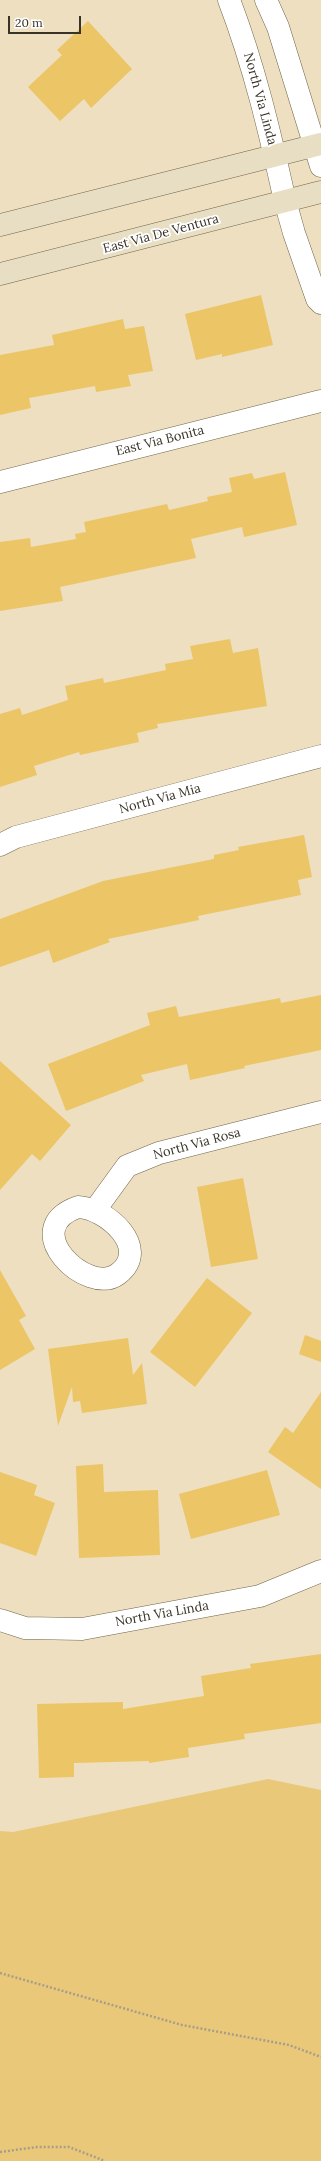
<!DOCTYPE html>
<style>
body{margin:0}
#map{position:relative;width:321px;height:2161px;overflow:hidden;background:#eddfc0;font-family:Lora,serif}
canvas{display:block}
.scale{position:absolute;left:8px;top:16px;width:73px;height:18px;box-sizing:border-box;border:2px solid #383327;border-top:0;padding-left:5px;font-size:12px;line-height:14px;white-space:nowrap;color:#383327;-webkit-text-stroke:3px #fff;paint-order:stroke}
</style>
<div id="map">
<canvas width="321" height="2161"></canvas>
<div class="scale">20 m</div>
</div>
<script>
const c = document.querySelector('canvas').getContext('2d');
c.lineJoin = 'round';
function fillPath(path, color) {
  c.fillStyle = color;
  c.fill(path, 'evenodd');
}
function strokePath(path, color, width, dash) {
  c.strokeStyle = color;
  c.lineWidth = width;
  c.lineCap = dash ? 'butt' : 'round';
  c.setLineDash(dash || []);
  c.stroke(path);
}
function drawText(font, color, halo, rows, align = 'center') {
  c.font = font + ' Lora,serif';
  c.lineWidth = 3.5;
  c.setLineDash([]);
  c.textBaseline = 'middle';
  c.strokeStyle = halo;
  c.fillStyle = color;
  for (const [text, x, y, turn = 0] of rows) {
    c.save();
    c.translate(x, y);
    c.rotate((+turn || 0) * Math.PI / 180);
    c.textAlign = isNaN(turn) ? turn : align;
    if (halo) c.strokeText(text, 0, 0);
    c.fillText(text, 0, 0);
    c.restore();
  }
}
fillPath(new Path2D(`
 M268,1779l53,11v371h-321v-330l13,1z`), '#e9c87a');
fillPath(new Path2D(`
 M88,21l44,48 -41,39 -7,-9 -24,22 -32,-34 34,-32 -5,-5z
 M261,295l12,50 -51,12v-3l-26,6 -11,-46z
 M123,319l2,10 19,-3 9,45 -25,4 3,11 -35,6 -1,-6 -66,12 2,10 -31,7v-60l54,-10 -2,-10z
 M285,472l12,53 -53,12 -2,-10 -51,12 5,19 -136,29 3,14 -63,10v-69l30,-4 1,9 45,-8 -1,-5 11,-2 -2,-10 83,-18 2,6 39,-9 -1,-4 25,-5 -3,-14 23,-5 2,6z
 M230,639l3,14 25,-5 9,58 -110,18 1,4 -21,5 2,9 -59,13 -1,-3 -45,14 3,9 -37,12v-73l20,-6 2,7 46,-15 -3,-14 38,-8 1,5 62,-13 -1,-6 28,-5 -3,-13z
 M304,835l8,42 -14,3 3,15 -103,21 1,4 -91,19 2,3 -57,21 -4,-13 -49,17v-48l103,-38 111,-22v-4l25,-5 -1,-3z
 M321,995v55l-77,16 1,2 -55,12 -3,-16 -46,11 3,6 -78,30 -18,-47 102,-39 -3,-12 29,-7 3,11 101,-19 1,5z
 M0,1061l71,64 -31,36 -8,-7 -32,36z
 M243,1178l15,81 -47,8 -14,-80z
 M0,1270l26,46 -7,4 16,29 -35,21z
 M207,1278l45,35 -57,74 -45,-35z
 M305,1335l16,6v21l-22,-8z
 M128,1338l5,37 9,-12 5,41 -65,9 -2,-12 -7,1 -1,-15 -14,39 -10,-77z
 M321,1392v97l-53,-37 17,-25 8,6z
 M103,1464l1,28 54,-2 2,65 -81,3 -3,-92z
 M267,1470l13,45 -89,24 -12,-45z
 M0,1472l37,13 -3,10 21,8 -19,53 -36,-13z
 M321,1654v69l-77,11 1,5 -57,9 1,9 -40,6v-2l-75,2v14l-35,1 -2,-74 86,-2v7l81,-13 -3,-20 50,-8 -1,-4z`), '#ecc566');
const minor = new Path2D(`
 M285,201l9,32 23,66 4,4
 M0,482l321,-81
 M0,845l16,-8 305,-81
 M78,1207c28,1 74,41 40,67 -30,23 -102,-45 -40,-67z
 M95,1210l32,-44 32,-13 162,-41
 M0,1620l25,8 57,1 178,-33 61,-25`);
const tertiary = new Path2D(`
 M229,0c25,65 41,133 56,201
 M266,0l12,27 43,139`);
const secondary = new Path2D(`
 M0,225l321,-81
 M0,274l321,-82`);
strokePath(minor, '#706448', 23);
strokePath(tertiary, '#706448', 23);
strokePath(secondary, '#706448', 23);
strokePath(new Path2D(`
 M0,1973l182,52 107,20 32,12
 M0,2152l37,-5h32l36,14`), '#a89d86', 2.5, [2, 2]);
strokePath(minor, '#fff', 22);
strokePath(tertiary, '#fff', 22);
strokePath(secondary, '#e8dec3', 22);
drawText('13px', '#383327', '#fff', [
 ["North Via Linda",260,99,75],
 ["East Via De Ventura",161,234,-15],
 ["East Via Bonita",160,441,-14],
 ["North Via Mia",160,799,-15],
 ["North Via Rosa",197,1144,-15],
 ["North Via Linda",162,1614,-10]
]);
</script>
